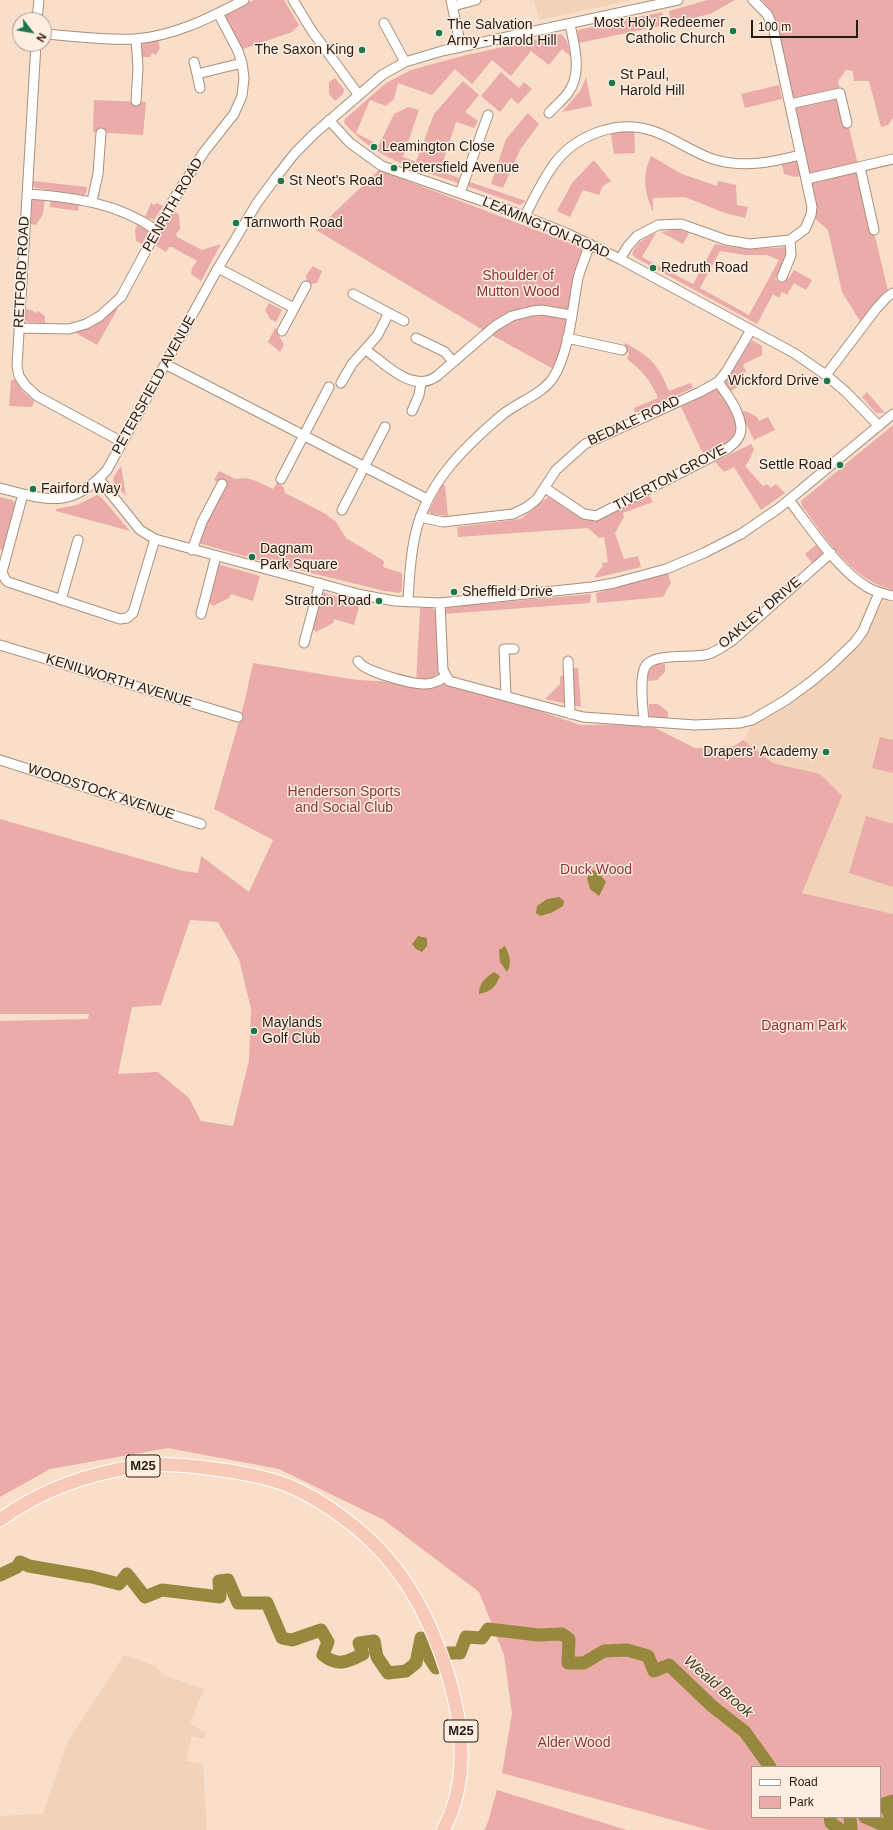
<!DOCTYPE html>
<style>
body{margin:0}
#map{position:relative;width:893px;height:1830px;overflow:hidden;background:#f9dfca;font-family:Arial,sans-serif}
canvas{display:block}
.legend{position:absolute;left:751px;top:1766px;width:130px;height:52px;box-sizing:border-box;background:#feeee2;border:1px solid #a79a8f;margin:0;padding:5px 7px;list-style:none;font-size:12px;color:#241b13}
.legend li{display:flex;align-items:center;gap:8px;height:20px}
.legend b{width:20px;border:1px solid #a79a8f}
.north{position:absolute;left:12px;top:12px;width:40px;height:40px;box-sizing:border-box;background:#feeee2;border:1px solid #a79a8f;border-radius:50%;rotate:121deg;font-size:11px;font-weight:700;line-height:16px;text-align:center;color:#241b13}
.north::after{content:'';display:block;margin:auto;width:14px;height:18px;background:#1b774c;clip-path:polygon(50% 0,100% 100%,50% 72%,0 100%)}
.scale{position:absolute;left:751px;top:20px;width:107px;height:18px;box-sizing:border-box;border:2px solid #241b13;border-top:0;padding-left:5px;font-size:12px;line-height:14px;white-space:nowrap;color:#241b13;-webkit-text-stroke:3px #feeee2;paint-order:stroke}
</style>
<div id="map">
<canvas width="893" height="1830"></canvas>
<ul class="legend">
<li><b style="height:5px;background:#fff"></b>Road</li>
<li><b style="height:11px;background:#eaaba9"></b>Park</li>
</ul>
<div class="north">N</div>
<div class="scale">100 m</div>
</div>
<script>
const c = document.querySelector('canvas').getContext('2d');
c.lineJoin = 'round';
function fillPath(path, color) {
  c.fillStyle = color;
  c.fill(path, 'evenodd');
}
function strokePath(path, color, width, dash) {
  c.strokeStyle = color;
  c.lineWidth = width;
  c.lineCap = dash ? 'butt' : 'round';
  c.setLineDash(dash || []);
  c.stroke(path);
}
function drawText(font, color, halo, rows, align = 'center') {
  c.font = font + ' Arial,sans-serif';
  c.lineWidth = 3;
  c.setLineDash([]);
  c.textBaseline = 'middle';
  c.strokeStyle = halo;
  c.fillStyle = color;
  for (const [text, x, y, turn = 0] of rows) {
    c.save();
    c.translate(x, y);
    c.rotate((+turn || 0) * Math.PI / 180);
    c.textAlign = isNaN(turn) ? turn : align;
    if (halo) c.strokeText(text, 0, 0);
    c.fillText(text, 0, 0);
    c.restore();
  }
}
fillPath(new Path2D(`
 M534,0h98l-93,20z
 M885,600l8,2v312l-91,-21 39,-97 -21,-22 -47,-11 -30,-23 10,-16 55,-33 27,-24z
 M124,1655l32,11 7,9 41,14 -14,35 16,8 -2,7 -12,-3 -6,25 17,3 4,66h-207v-14l43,-2 24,-71z`), '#f2d2b8');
fillPath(new Path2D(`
 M254,0h30l15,25 -7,7 -49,17 -18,-34z
 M708,0h27l-25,14 -39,9 -2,-12z
 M762,0h131v118l-5,7 -7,2 -12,-46h-15l-1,-10 -7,-1 -8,11 51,214 -26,31 -21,-34 -14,-62 -17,-15 -6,-40 -10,2 -11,-3 -3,-14 19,-5 -32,-138 3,-6z
 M662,12l3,13 -86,18 -2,-2 1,-11z
 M561,34c7,5 8,14 9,22l-8,-7 -13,16 -18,-14 -20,25 -19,-16 -20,24 -17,-15 -23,26 -34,-12 -4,16 -8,7 -16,-6 -14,33 23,12 15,-31 14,-7 11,3 -16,47 13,5 18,-48 29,-33 16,14 -14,17 13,9 -4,7 -18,-6 -16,49 19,7 -1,5c-46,-16 -80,-22 -114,-60l1,-4 41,-36 25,-13 51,-14z
 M158,39l2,9 -4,7 -4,-2 -2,4h-8l-1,-12 3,-3z
 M501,72l18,16 5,-6 8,7 -14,15 -7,-6 -11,14 -19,-16z
 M586,77l6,29 -30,6 19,-22z
 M335,78l9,11 -1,5 -8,7 -6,-7v-12z
 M779,85l3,14 -37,9 -4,-14z
 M94,100l52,2 -3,33 -50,-3z
 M528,113l11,11 -19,26 -17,38 -12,-4 15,-45z
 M634,127l1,26 -21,1 -4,-25z
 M651,156l31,18 35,12 1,-5 18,4 1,20 11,2 -3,11 -20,-5 -40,-16 -32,1v14c-9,-22 -11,-35 -2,-56z
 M594,160l17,21 -8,5 -4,9 -16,-5 -13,27 -13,-6 15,-28z
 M379,170l209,80 -31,121 -69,-38 -172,-103z
 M33,181l54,6 -1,6 -2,2 -49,-7 -2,-2z
 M467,181l59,20 -6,4 -50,-18 -3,-3z
 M34,199h11l-2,15 -7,11 -5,-1 1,-23z
 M51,199l28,5 -1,7 -28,-4z
 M151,203l3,2 3,-2 6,3 -9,14 -9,-3z
 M174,210l5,5 1,14 -4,5 1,3 25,13 19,-6 -20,37 -10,-7 1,-6 5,-7 -25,-14h-3l-3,5 -11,-7z
 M138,224l10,6v3l-6,11 -6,-3 -1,-11z
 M677,229l12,4 -6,11 -22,-12z
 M656,233l-14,24 51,27 22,-40c24,5 48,5 73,3l-1,9 -12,23 4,3 3,-5 7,1 5,-8 18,10 -6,10 -12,-7 -7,12 -5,-3 -3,6 -6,-4 -16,30 -123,-67 -2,-4c5,-10 13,-16 24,-20zM720,251l26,4h21l12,5 -30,55 -49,-27z
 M313,266l9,5 -5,12 -10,2 -1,-10z
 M118,301l-1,9 -20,35 -28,-16z
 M269,303l13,7 -6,12 -6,-3 -5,-9z
 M25,309l6,1 5,3 2,-2 7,5v7l-18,-1 -2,-2z
 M275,328l5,3 -2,3 6,11 -4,7 -12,-10z
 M752,340l10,6v9l-18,9 -1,2 3,5 -4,6 1,3 -4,6 -8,5 -6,-8z
 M625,343c26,14 33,21 44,48l22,-8 2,5 -58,25 -1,-5 24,-10c-7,-17 -16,-28 -31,-39l2,-6 -7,-3z
 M11,380h4l8,12 11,9 -2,6 -23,-1z
 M718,388c9,15 28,37 14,54 -5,7 -19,11 -27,16l-24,-51z
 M867,392l18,21h-9l-14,-16z
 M746,411l11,6 2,4 9,-4 7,13 -21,10 -13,-27z
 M893,425v165c-42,-10 -67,-52 -91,-84l-1,-5z
 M751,444l3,5 -5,12 -4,5 18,20 4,-2 4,4 5,-4 9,9 -24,17 -27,-43 -10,5 -9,-10z
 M121,466l5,30 -12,-13 -1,-5z
 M219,471l17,8 10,-1 10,3 17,8 5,-7 6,6 1,5 39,20 12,9 10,16 38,23 -1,6 19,6v18l-3,2 -14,-2 -127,-31 -63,-18 27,-58 -8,-4z
 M442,485h3l3,31 -17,-2 -2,-3z
 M97,495l4,2 29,34 -74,-20v-2l21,-4z
 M649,495l4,7 -30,11 1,4 -9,16 9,26 14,-3 3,11 -46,11v-2l8,-10 -1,-3 6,-1 -4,-25 -5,1 -11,-10 -130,9 -1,-10 64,-8 27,-22 39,23 14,-1z
 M0,497l12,3 4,4 -12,47 -4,-2z
 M816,545l7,8 -11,10 -7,-9z
 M217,564l43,12 -7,25 -22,-7 -2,4 -16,8 -6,-5z
 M668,573l3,10 -8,14 -66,6 -1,-10z
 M321,592l39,11 -6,22 -20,-6 -1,4 -17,9 -4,-4z
 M591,594l-1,9 -146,11v-4l4,-3z
 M420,608h11l6,3 5,68 35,10 103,36 67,-1 48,24 39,-2 9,-6 30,23 47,11 22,22 -40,97 91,21v916h-184l-207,-57 10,-59 -8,-59 -25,-63 -95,-72 -105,-51 -111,-21 -118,21 -50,28v-476l88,-2 1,-5h-89v-195l183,52 15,2 3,-17 48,36 24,-52 -59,-31 31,-109 8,-37 104,17 59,3zM190,920l28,2 21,37 12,50 -2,51 -16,66 -32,-5 -12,-23 -31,-26 -40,2 14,-67 29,-2zM752,1767h128v50h-128z
 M658,664h7v8l-8,8 -9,1c0,-10 1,-14 10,-17z
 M572,668h6l3,39 -36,-8 15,-15v-7z
 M649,704h9l10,8v7l-16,-1 -3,-4z
 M880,737l13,3v33l-21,-5z
 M866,816l27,8v63l-44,-14z
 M497,1790l130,40h-143l4,-8z`), '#eaaba9');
fillPath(new Path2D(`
 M592,870l7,3 7,9 -7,14 -9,-7 -3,-11z
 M559,897l5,4 -1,5 -12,7 -11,3 -4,-3 1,-7 10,-7z
 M418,936l9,2v8l-5,6 -6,-3 -4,-5z
 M505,946c5,10 7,17 2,26l-7,-10 -1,-12z
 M494,972l6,4c-4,11 -10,16 -21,18 0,-11 6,-16 15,-22z`), '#96883c');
strokePath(new Path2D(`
 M0,1575l17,-8 3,-5 9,4 63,11 27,7 8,-10 18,23 17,-7 58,7 -1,-16 9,-1 10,23h29l15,35 10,2 29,-10 7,12 -5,13c15,12 24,7 40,-1l-4,-11 15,-2 3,16 11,16 18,-2 10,-8 5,-25 12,5 -3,16 6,9 12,-15h12l6,-16 16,1 6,-9 50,6 24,-1 7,5 -1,24h16l20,-12 23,-1 21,6 6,15 15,-6 43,41 33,26 25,35
 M830,1817l1,6 10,7
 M865,1817l23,10 5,-6 -9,-17 9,-3
 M848,1830l3,-1 -1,-12`), '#96883c', 13);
const minor = new Path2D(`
 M293,0l19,31 46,63
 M451,0l10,47
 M453,6l23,-6
 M37,20l2,-20
 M384,23l21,39
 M44,34c30,2 62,7 91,5 39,-3 75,-21 109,-39
 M36,44l-19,322 2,10 6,9 12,11 85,46
 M194,62l3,12
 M200,88l-3,-14 45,-11
 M136,101l2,-33 -2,-29
 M790,104l50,-11 7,30
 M549,113c6,-7 14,-13 19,-20 15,-21 6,-47 2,-69
 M329,120l21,23 32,23 129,45 55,22 54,26 174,94 32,22 20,17 33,34
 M860,167l14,63
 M807,179l86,-20
 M460,193l28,-78
 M27,194c46,3 91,9 129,36
 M92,201l6,-27 3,-41
 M525,216c9,-18 18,-37 30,-53 22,-29 64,-44 98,-32 22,7 41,23 63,29 29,8 57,2 84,-5
 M620,259l8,-13 9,-10 21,-11 23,-1 45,16 24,4 40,-4 15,-11 6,-14 1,-8 -39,-180 -6,-13 -14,-14
 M218,268l76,40
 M782,277l9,-22 -1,-15
 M353,294l51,27
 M19,328l50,1 17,-5 14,-8 21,-19 54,-100 29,-45 30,-38 8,-18 2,-18 -2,-15 -4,-12 -20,-38
 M282,331l24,-45
 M416,338l29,14 8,10
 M567,338l55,12
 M366,350c19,14 47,44 71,26l58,-50 17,-10 20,-5 10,-1 29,5
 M165,364l262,135
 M826,375l50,-66 11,-12 6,-4
 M341,383l11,-19 25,-28 12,-23
 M412,411l7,-16 2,-12
 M99,479l41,51 15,9 207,56 33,6 45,2 152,-16 22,-4 52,-14 38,-16 37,-19 38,-26 114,-94
 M281,479l48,-92
 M0,488c47,12 71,22 107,-18l111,-202 39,-65 20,-27 18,-23 20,-20 67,-58 23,-13 37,-11 236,-51
 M545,488l39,26 12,2 131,-67c7,-5 14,-11 14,-20 0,-16 -14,-35 -23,-47
 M23,494l-21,78 3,7 3,3 112,37 7,-1 6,-5 22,-74
 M789,500c21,27 49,70 78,87 8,5 17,7 26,9
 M342,510l43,-83
 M420,517l23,5 70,-8 14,-7 10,-8 19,-29 29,-26 115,-52 18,-10 8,-10 25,-42
 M192,550l10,-28 20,-38
 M61,600l17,-60
 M408,602c1,-22 2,-44 7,-66 11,-52 48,-88 87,-121 16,-13 39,-20 51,-37 17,-27 19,-69 25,-100 3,-11 8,-23 12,-34
 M440,603l3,67 6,11 134,36 112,8 45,-2 12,-3 34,-20 26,-19 18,-15 25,-24 8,-11 16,-38
 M201,614l15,-58
 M304,643l16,-60
 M0,645l238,72
 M358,661c6,11 54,23 67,23 8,0 14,-3 21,-8
 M568,661l2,53
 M506,695l-2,-46h10
 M644,722c-1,-14 -5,-43 1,-55 7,-15 49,-8 64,-13 9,-3 16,-9 24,-14l98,-87
 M0,760l201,64`);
const highway = new Path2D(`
 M0,1520c40,-30 90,-47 140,-54 25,-4 58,1 83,4 24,4 50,8 73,19 23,10 55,33 74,51 39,37 61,82 77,132 16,51 23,109 -4,158`);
strokePath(minor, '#a8907d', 11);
strokePath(highway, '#fff', 15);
strokePath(minor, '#fff', 9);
strokePath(highway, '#f7c9b8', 13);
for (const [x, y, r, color] of [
 [733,31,4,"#1b774c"],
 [439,33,4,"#1b774c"],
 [362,50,4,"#1b774c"],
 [612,83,4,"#1b774c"],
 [374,147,4,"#1b774c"],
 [394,168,4,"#1b774c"],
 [281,181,4,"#1b774c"],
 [236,223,4,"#1b774c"],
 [653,268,4,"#1b774c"],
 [827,381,4,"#1b774c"],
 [840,465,4,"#1b774c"],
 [33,489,4,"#1b774c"],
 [252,557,4,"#1b774c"],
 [454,592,4,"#1b774c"],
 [379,601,4,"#1b774c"],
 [826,752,4,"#1b774c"],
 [254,1031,4,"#1b774c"]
]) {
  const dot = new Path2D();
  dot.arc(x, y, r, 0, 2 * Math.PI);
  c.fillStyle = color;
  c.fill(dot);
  strokePath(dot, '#feeee2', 1.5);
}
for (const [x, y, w] of [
 [143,1466,34],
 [461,1731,34]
]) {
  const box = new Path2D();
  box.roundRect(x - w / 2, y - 11, w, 22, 3);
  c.fillStyle = '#feeee2';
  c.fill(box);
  strokePath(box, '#241b13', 1);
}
drawText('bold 13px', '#241b13', null, [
 ["M25",143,1466],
 ["M25",461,1731]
]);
drawText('14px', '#241b13', '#feeee2', [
 ["Most Holy Redeemer",725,23,"right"],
 ["Catholic Church",725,39,"right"],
 ["The Salvation",447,25],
 ["Army - Harold Hill",447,41],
 ["The Saxon King",354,50,"right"],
 ["St Paul,",620,75],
 ["Harold Hill",620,91],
 ["Leamington Close",382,147],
 ["Petersfield Avenue",402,168],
 ["St Neot's Road",289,181],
 ["Tarnworth Road",244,223],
 ["Redruth Road",661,268],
 ["Wickford Drive",819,381,"right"],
 ["Settle Road",832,465,"right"],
 ["Fairford Way",41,489],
 ["Dagnam",260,549],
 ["Park Square",260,565],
 ["Sheffield Drive",462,592],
 ["Stratton Road",371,601,"right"],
 ["Drapers' Academy",818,752,"right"],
 ["Maylands",262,1023],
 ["Golf Club",262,1039]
], 'left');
drawText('14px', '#241b13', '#feeee2', [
 ["PENRITH ROAD",173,205,-60],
 ["LEAMINGTON ROAD",546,228,23],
 ["RETFORD ROAD",22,272,-87],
 ["PETERSFIELD AVENUE",154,385,-61],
 ["BEDALE ROAD",634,421,-25],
 ["TIVERTON GROVE",670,478,-28],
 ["OAKLEY DRIVE",760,613,-40],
 ["KENILWORTH AVENUE",119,681,17],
 ["WOODSTOCK AVENUE",101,792,18]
]);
drawText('14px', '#903135', '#feeee2', [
 ["Shoulder of",518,276],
 ["Mutton Wood",518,292],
 ["Henderson Sports",344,792],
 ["and Social Club",344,808],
 ["Duck Wood",596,870],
 ["Dagnam Park",804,1026],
 ["Alder Wood",574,1743]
]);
drawText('italic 15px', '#403a19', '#feeee2', [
 ["Weald Brook",718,1687,41]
]);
</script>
